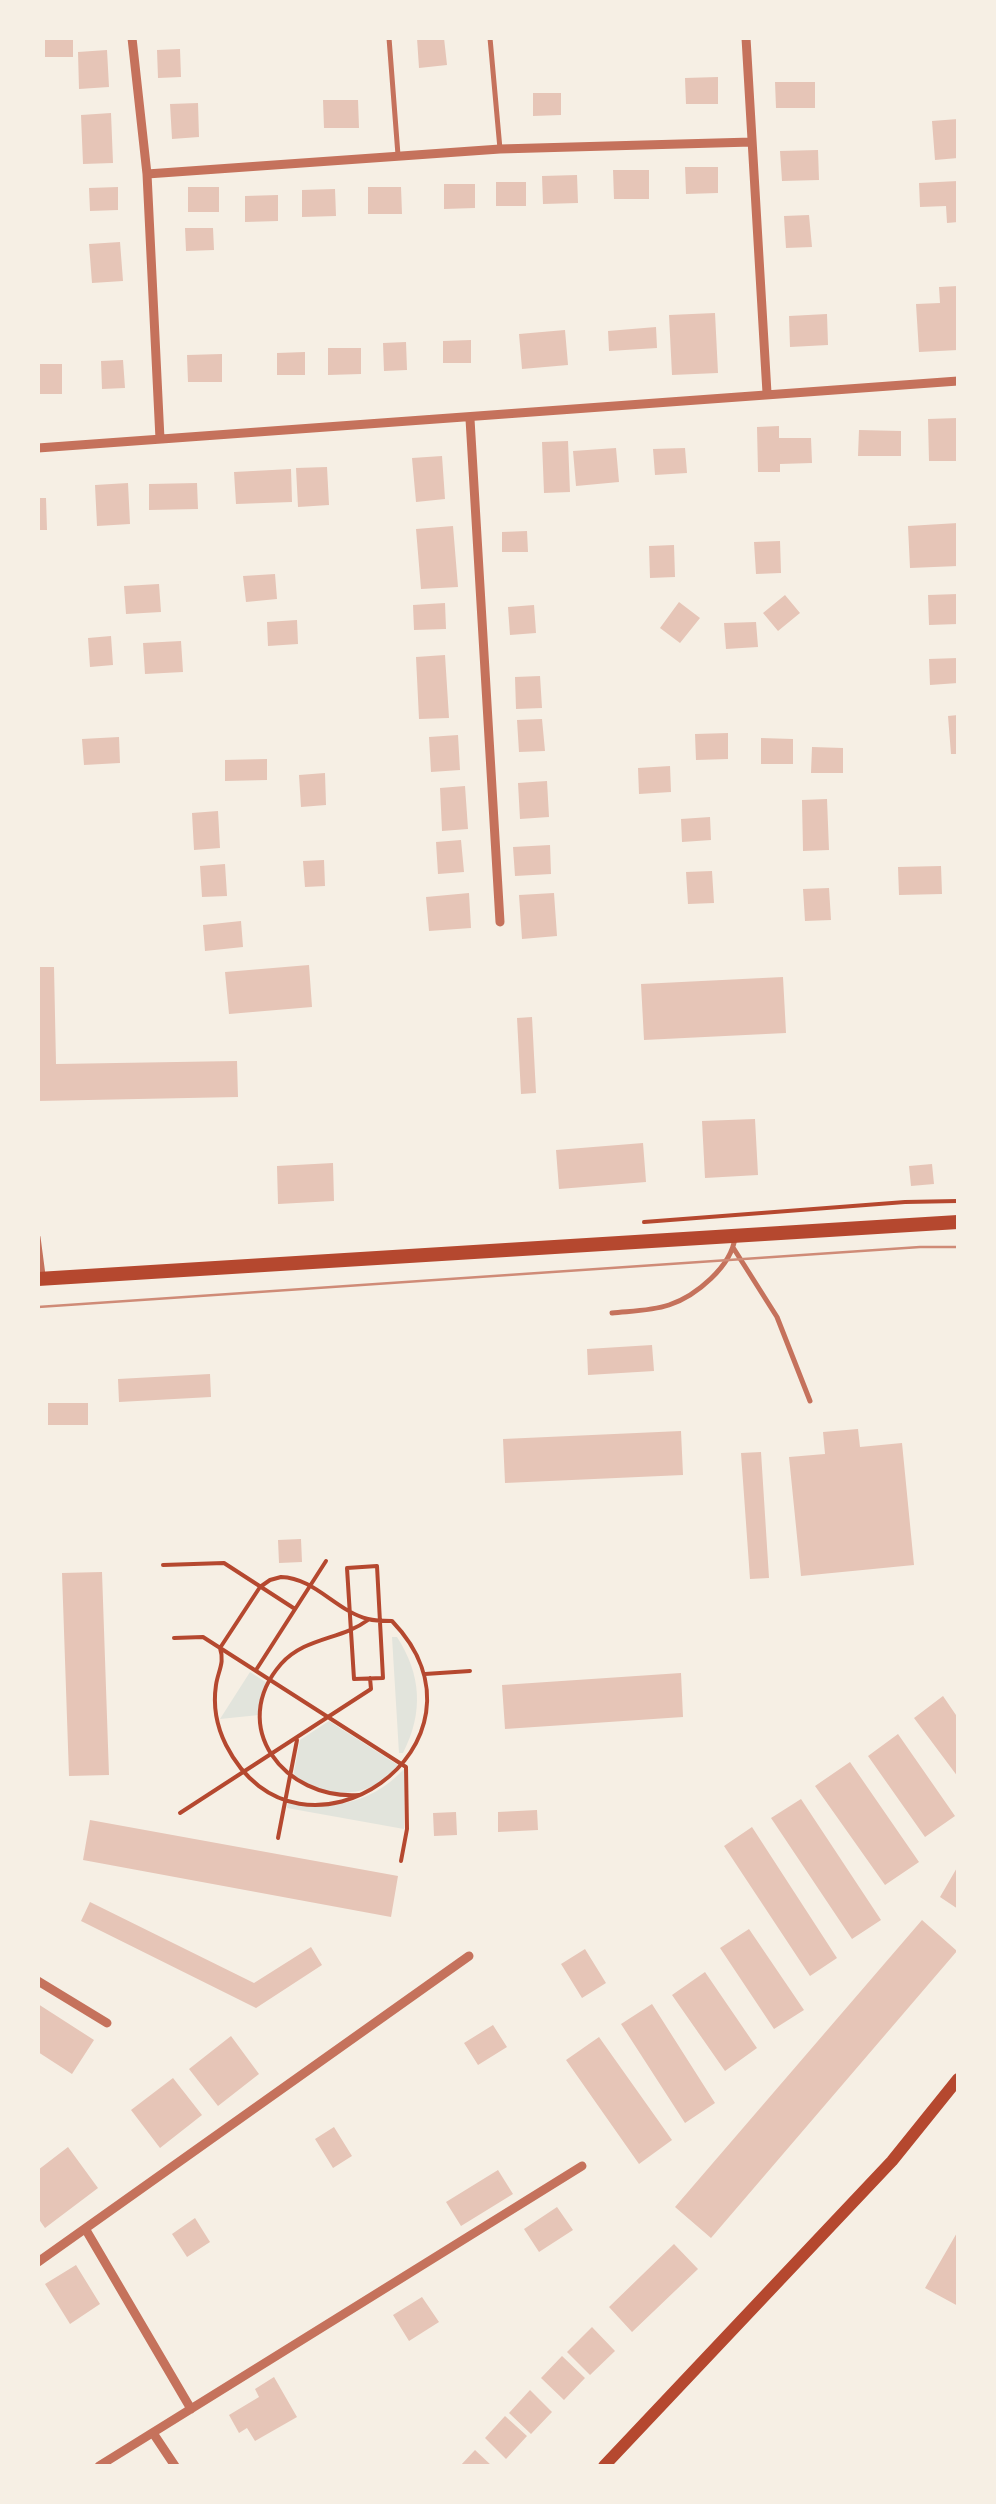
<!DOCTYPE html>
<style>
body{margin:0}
#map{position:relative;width:996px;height:2504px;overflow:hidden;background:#f6efe4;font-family:Overpass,sans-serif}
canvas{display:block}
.frame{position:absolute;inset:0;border:40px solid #f6efe4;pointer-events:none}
</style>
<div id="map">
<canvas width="996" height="2504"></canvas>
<div class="frame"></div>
</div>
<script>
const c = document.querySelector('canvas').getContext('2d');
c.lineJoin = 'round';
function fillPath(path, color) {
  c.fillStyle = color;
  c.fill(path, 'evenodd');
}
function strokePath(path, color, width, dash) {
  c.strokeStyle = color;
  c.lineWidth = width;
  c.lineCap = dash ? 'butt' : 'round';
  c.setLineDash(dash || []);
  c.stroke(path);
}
fillPath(new Path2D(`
 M392,1637h5c24,37 27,75 6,116h-4z
 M250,1672l17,11 -6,12 -2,20 -39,4z
 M329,1721l69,44c-28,36 -69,33 -105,12l7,-37z
 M404,1769v60l-117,-21 1,-7c45,10 84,2 116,-32z`), '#e2e4dc');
fillPath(new Path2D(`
 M45,38h28v19h-28z
 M417,38h27l3,27 -28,3z
 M180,49l1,28 -23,1 -1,-28z
 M107,50l2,37 -30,2 -1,-37z
 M718,77v27h-32l-1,-26z
 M775,82h40v26h-39z
 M533,93h28v22l-28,1z
 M323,100h35l1,28h-35z
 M198,103l1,34 -27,2 -2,-35z
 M111,113l2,50 -30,1 -2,-49z
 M958,119v39l-23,2 -3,-39z
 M818,150l1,30 -37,1 -2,-30z
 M685,167h33v26l-32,1z
 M613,170h36v29h-35z
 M577,175l1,28 -35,1 -1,-28z
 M958,181v41l-11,1 -1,-17 -26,1 -1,-24z
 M496,182h30v24h-30z
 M444,184h31v24l-31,1z
 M118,187v23l-28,1 -1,-23z
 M188,187h31v25h-31z
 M368,187h33l1,27h-34z
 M335,189l1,27 -34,1v-27z
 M278,195v26l-33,1v-26z
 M809,215l3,32 -26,1 -2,-32z
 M185,228h28l1,22 -28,1z
 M120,242l3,39 -31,2 -3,-39z
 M958,286v64l-39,2 -3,-48 24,-1 -1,-16z
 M715,313l3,60 -46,2 -3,-60z
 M827,314l1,31 -38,2 -1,-31z
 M656,327l1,21 -48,3 -1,-20z
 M565,330l3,35 -46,4 -3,-35z
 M471,340v23h-28v-22z
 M406,342l1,28 -23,1 -1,-28z
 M328,348h33v26l-33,1z
 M305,352v23h-28v-22z
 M222,354v28h-34l-1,-27z
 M123,360l2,28 -23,1 -1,-28z
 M38,364h24v30h-24z
 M958,418v43h-29l-1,-42z
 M779,426v12h32l1,25 -32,1v8h-22l-1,-45z
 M859,430l42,1v25h-43z
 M568,441l2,51 -26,1 -2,-51z
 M616,448l3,34 -43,4 -3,-35z
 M685,448l2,25 -32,2 -2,-26z
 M442,456l3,43 -29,3 -4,-44z
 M327,467l2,38 -31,2 -2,-39z
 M291,469l1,33 -56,2 -2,-32z
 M128,483l2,41 -33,2 -2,-41z
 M197,483l1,26 -49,1v-26z
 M38,498h8l1,32h-9z
 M958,523v43l-48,2 -2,-42z
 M453,526l5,61 -37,2 -5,-60z
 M527,531l1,21h-26v-20z
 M780,541l1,32 -25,1 -2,-32z
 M674,545l1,32 -25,1 -1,-32z
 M275,574l2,25 -31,3 -3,-26z
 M159,584l2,28 -35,2 -2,-28z
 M958,594v30l-29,1 -1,-30z
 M785,595l15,18 -22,18 -15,-18z
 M679,602l21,16 -20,25 -20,-15z
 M445,603l1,26 -32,1 -1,-25z
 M534,605l2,28 -26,2 -2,-28z
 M297,620l1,24 -30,2 -1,-24z
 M756,622l2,25 -32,2 -2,-26z
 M111,636l2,29 -23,2 -2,-29z
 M181,641l2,31 -38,2 -2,-31z
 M445,655l4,63 -30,1 -3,-62z
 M958,658v25l-28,2 -1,-26z
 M540,676l2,32 -26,1 -1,-32z
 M958,715v39h-7l-3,-38z
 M542,719l3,32 -26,1 -2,-32z
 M728,733v26l-32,1 -1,-26z
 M458,735l2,35 -29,2 -2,-35z
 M119,737l1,26 -36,2 -2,-26z
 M761,738l32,1v25h-32z
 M812,747l31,1v25h-32z
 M267,759v21l-42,1v-21z
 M670,766l1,26 -32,2 -1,-26z
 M325,773l1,32 -25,2 -2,-32z
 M547,781l2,36 -29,2 -2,-36z
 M465,786l3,43 -26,2 -2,-43z
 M827,799l2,51 -26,1 -1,-51z
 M218,811l2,37 -26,2 -2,-37z
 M710,817l1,23 -29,2 -1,-23z
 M461,840l3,32 -26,2 -2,-32z
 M550,845l1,29 -36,2 -2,-29z
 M324,860l1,26 -20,1 -2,-26z
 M225,864l2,32 -25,1 -2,-31z
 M941,866l1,28 -43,1 -1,-28z
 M712,871l2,32 -26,1 -2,-32z
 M829,888l2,32 -26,1 -2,-32z
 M469,893l2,35 -42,3 -3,-34z
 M554,893l3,43 -35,3 -3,-44z
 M241,921l2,26 -38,4 -2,-26z
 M309,965l3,42 -83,7 -4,-42z
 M38,967h16l2,97 181,-3 1,36 -200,4z
 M783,977l3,56 -142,7 -3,-56z
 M532,1017l4,76 -15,1 -4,-76z
 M755,1119l3,56 -53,3 -3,-57z
 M643,1143l3,39 -87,7 -3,-39z
 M333,1163l1,38 -56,3 -1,-38z
 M932,1164l2,20 -23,2 -2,-20z
 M652,1345l2,26 -66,4 -1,-26z
 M210,1374l1,23 -92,5 -1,-23z
 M48,1403h40v22h-40z
 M858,1429l2,18 42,-4 12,122 -113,11 -12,-119 36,-3 -2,-22z
 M681,1431l2,44 -178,8 -2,-44z
 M761,1452l8,126 -19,1 -9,-126z
 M301,1539l1,23 -23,1 -1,-23z
 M102,1572l7,203 -40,1 -7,-203z
 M681,1673l2,44 -178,12 -3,-44z
 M943,1696l15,22v59l-44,-59z
 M898,1734l57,82 -30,21 -57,-81z
 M850,1762l69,100 -34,23 -70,-99z
 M801,1799l80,121 -29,19 -81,-121z
 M537,1810l1,20 -40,2v-20z
 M456,1812l1,23 -23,1 -1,-23z
 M90,1820l308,56 -7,41 -308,-57z
 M752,1827l85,131 -27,18 -86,-130z
 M958,1866v43l-18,-12z
 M90,1902l164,81 57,-36 11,18 -66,43 -175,-87z
 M922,1920l35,31 -246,287 -36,-31z
 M749,1929l55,81 -30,19 -54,-81z
 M585,1949l21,34 -24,15 -21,-34z
 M705,1972l52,76 -32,23 -53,-76z
 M38,2004l56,36 -22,34 -34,-22z
 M652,2004l63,99 -30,20 -64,-99z
 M493,2025l14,22 -29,18 -14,-22z
 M231,2036l28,38 -41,32 -29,-37z
 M599,2037l73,103 -33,24 -73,-104z
 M173,2078l29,37 -42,33 -29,-38z
 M334,2127l18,29 -19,12 -18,-29z
 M68,2147l30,41 -53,40 -7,-10v-48z
 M498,2170l15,24 -52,32 -15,-24z
 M557,2207l16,23 -34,22 -15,-23z
 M195,2218l15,24 -23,15 -15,-23z
 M958,2231v75l-33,-18z
 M674,2244l24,25 -66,63 -23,-25z
 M76,2265l24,39 -30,20 -25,-40z
 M422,2297l17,25 -30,19 -16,-26z
 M592,2327l23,24 -25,24 -23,-23z
 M562,2356l23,22 -21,22 -23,-22z
 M274,2377l23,40 -42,24 -8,-13 -8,5 -10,-18 30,-18 -4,-8z
 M530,2390l22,22 -21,22 -22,-21z
 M505,2416l22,20 -21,23 -21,-21z
 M475,2450l17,16h-32z`), '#e6c5b7');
strokePath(new Path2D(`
 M644,1222l261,-20 53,-1
 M163,1565l61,-2 71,46
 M377,1566l6,112 -29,1 -7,-111z
 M281,1577c34,1 55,34 87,42 7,2 16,2 24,2 118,123 -93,268 -166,124 -9,-18 -13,-40 -10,-60 2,-14 9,-22 4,-37l40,-61 10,-7z
 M174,1638l29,-1 203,130 1,62 -6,32
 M256,1670l70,-109
 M425,1674l45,-3
 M359,1795c-75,5 -132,-69 -78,-131 24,-27 60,-24 87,-44
 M180,1813l191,-124 -1,-11
 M278,1838l19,-98`), '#b5482f', 4);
strokePath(new Path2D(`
 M389,38l9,117
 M490,38l10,111
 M38,1237l5,38
 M734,1249l43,68 33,84
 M612,1313c19,-2 39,-2 57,-8 27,-9 63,-39 66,-68`), '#c5725c', 5);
strokePath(new Path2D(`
 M132,38l15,136 13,265
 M746,38l21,355
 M147,174l353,-25 252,-7
 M470,419l30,503
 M38,448l920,-67
 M38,1981l69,42
 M86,2230l105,179
 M38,2262l431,-306
 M153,2433l22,33
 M99,2466l483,-300`), '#c5725c', 9);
strokePath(new Path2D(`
 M604,2466l288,-305 66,-82`), '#b5482f', 12);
strokePath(new Path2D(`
 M38,1279l920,-57`), '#b5482f', 14);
strokePath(new Path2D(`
 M38,1307l882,-60h38`), '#cf8b77', 2.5);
</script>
